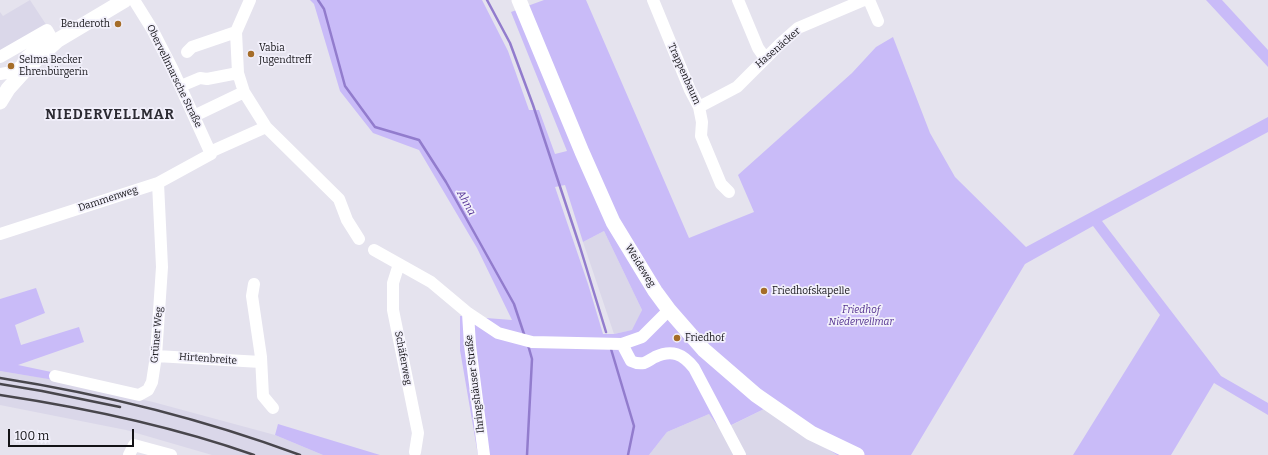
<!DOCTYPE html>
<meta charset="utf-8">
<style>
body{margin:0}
#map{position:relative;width:1268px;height:455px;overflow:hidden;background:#e5e3ee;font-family:Bitter,serif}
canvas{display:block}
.scale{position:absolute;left:8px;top:429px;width:126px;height:18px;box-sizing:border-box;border:2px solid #131216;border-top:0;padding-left:5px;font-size:12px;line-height:14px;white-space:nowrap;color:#131216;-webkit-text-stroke:3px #f2f0fb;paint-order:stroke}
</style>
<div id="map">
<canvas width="1268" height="455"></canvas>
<div class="scale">100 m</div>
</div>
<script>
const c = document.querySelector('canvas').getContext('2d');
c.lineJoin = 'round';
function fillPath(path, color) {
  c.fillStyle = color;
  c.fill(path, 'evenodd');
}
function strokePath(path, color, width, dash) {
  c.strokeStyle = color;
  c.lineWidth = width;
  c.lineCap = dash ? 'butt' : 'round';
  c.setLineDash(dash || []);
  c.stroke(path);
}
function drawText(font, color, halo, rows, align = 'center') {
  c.font = font + ' Bitter,serif';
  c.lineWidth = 3.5;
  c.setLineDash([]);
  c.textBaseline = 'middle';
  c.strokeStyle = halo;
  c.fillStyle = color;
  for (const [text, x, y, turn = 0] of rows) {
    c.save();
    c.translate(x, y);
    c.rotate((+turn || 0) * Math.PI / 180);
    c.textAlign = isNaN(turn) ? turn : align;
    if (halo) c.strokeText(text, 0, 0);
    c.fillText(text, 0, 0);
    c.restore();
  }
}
fillPath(new Path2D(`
 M30,0l19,29 -49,28v-45l3,4z
 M604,231l38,79 -9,20 -19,4 -31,-92z
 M0,371l44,7 109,24 122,33 48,20h-111l-86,-25 -126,-25z
 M764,409l73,46h-188l18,-23 42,-18 13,16z`), '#dad7e9');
fillPath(new Path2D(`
 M310,0h172l26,51 21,59h10l16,44 12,-3 -56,-139 33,-12h42l103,238 65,-26 -16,-37 114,-102 24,-26 17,-10 37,96 25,44 71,70 242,-130v15l-166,89 119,155 47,27v12l-54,-32 -43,72h-98l87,-140 -67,-89 -68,38 -114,191h-74l-73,-46 -43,21 -12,-16 -42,18 -18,23h-171l-18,-105v-34l52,4 -35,-72 -58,-98 -46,-17 -33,-42 -26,-87zM565,185l18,57 21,-11 38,79 -10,20 -18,4h-11l-15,-50 -33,-97z
 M1206,0h16l46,50v17z
 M36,288l9,25 -30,12 6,20 58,-18 5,15 -66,23 38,8 -2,7 -54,-9v-72z
 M278,424l102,31h-57l-48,-20z`), '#c9bbf8');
strokePath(new Path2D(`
 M318,0l6,9 21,77 30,41 44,13 27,42 68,122 11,33
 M487,0l23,43 23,62 47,142 26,85
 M611,349l23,77 -6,29
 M527,455l5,-96 -4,-14`), '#927ccd', 2.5);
strokePath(new Path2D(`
 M250,0l-14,32 2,41 6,19 22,35 73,72 8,21 12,19
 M653,0l37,90 9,17 3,15 -1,14 20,48 8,8
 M738,0l20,48 7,10
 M869,0l9,21
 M187,52l5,-5 44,-15
 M0,57l47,-27 4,7 -25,20 -5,9 -9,6 -12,2
 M181,86l19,-8 7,1 31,-6
 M699,107l38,-20 43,-43 18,-16 66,-28
 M194,116l50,-24
 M210,152l56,-25
 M0,234l158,-51 53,-29 -39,-86 -20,-39 -18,-29
 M374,250l57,32 37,31 30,20 34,9 90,2 20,-7 27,-27
 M399,264l-6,19v27l25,123 -3,19
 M254,284l-2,12 9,61 2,39 10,12
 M468,313l2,32 14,110
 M622,344l9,17c4,2 8,3 13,2 3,-1 7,-4 11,-6 17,-8 28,-3 39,11l46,87
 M156,356l105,6
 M55,376l84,19 9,-5 4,-8 4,-26 6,-89 -4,-84
 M129,455l5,-10 37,10`), '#fff', 12);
strokePath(new Path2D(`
 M519,0l63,152 31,70 42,69 14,19 35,40 52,45 55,38 46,22
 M0,102l8,-13 18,-20 32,-29 67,-40`), '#fff', 15);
strokePath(new Path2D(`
 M0,378c102,16 203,41 300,77
 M0,384l42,7 78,16
 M0,395c86,13 172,31 254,60`), '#48464c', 2.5);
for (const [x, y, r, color] of [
 [118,24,4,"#a56d29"],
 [251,54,4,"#a56d29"],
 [11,66,4,"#a56d29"],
 [764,291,4,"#a56d29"],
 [677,338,4,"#a56d29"]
]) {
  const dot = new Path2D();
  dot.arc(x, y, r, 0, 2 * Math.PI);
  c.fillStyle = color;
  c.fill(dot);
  strokePath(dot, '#f2f0fb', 1.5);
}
drawText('10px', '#131216', '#f2f0fb', [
 ["Benderoth",110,24,"right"],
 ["Vabia",259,48],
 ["Jugendtreff",259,60],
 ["Selma Becker",19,60],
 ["Ehrenbürgerin",19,72],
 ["Friedhofskapelle",772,291],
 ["Friedhof",685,338]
], 'left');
drawText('10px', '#131216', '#f2f0fb', [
 ["Hasenäcker",778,48,-41],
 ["Trappenbaum",684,74,66],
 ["Obervellmarsche Straße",174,76,64],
 ["Dammenweg",108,199,-18],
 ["Weideweg",640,266,58],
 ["Grüner Weg",157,335,-85],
 ["Schäferweg",403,358,79],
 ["Hirtenbreite",208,359,4],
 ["Ihringshäuser Straße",475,384,-97]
]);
drawText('italic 10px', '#512f8e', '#f2f0fb', [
 ["Friedhof",861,310],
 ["Niedervellmar",861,322]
]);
drawText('italic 11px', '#5b3b9b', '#f2f0fb', [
 ["Ahna",466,203,61]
]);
c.letterSpacing = '1px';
drawText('bold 14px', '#2b2a32', '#f2f0fb', [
 ["NIEDERVELLMAR",110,115]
]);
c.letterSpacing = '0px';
</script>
